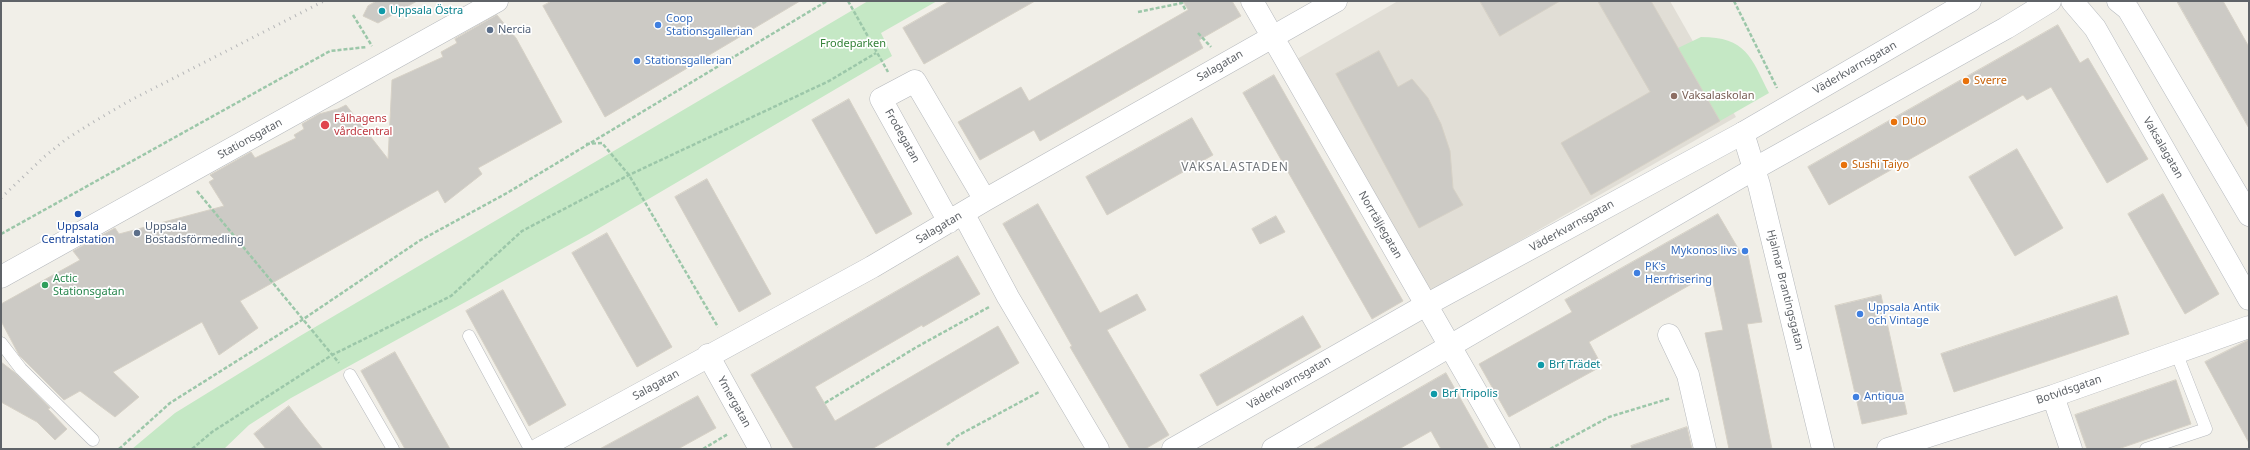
<!DOCTYPE html>
<meta charset="utf-8">
<style>
body{margin:0}
#map{position:relative;width:2250px;height:450px;overflow:hidden;background:#f1efe8;font-family:"Noto Sans",sans-serif}
canvas{display:block}
.frame{position:absolute;inset:0;border:2px solid #5f6368;pointer-events:none}
</style>
<div id="map">
<canvas width="2250" height="450"></canvas>
<div class="frame"></div>
</div>
<script>
const c = document.querySelector('canvas').getContext('2d');
c.lineJoin = 'round';
function fillPath(path, color) {
  c.fillStyle = color;
  c.fill(path, 'evenodd');
}
function strokePath(path, color, width, dash) {
  c.strokeStyle = color;
  c.lineWidth = width;
  c.lineCap = dash ? 'butt' : 'round';
  c.setLineDash(dash || []);
  c.stroke(path);
}
function drawText(font, color, halo, rows, align = 'center') {
  c.font = font + ' "Noto Sans",sans-serif';
  c.lineWidth = 3.5;
  c.setLineDash([]);
  c.textBaseline = 'middle';
  c.strokeStyle = halo;
  c.fillStyle = color;
  for (const [text, x, y, turn = 0] of rows) {
    c.save();
    c.translate(x, y);
    c.rotate((+turn || 0) * Math.PI / 180);
    c.textAlign = isNaN(turn) ? turn : align;
    if (halo) c.strokeText(text, 0, 0);
    c.fillText(text, 0, 0);
    c.restore();
  }
}
fillPath(new Path2D(`
 M1398,1h272l66,116 -306,175 -133,-233z`), '#e1ded6');
fillPath(new Path2D(`
 M868,1h69l-56,32 11,23 -303,178 -298,164 -42,27 -25,24h-92l43,-36 125,-77z
 M1701,37c45,0 50,20 68,56l-49,28 -42,-73z`), '#c5e8c5');
const building = new Path2D(`
 M377,1h40l-39,22 -15,-7 5,-10z
 M552,1h248l-195,116 -62,-111z
 M950,1h85l-111,63 -21,-36z
 M1183,1h49l9,15 -42,24 4,8 -163,93 -6,-11 -54,30 -22,-38 63,-35 8,14 159,-91z
 M1480,1h80l-60,35z
 M1598,1h53l69,120 -129,74 -30,-52 89,-51z
 M2177,1h46l26,46v81z
 M497,15l19,23 46,84 -84,46 4,6 -37,29 -7,-13 -198,111 18,27 -39,27 -17,-33 -89,50 26,25 -24,20 -35,-26 -16,9 -45,-45 -18,-34v-17l79,-44 -7,-9 42,-23 4,6 105,-28 -15,-24 5,-3 -4,-4 41,-23 4,6 41,-20 -2,-3 10,-6 -2,-5 17,-10 19,-5 8,-4 42,54 4,-79 51,-23 -2,-5 16,-9 -2,-4z
 M2058,25l22,38 8,-5 60,101 -41,24 -56,-96 -24,13 -4,-5 -194,110 -21,-38z
 M1379,51l19,36 14,-8 16,19 13,26 9,27 3,37 10,17 -44,23 -83,-154z
 M1274,75l129,226 -31,18 -129,-226z
 M849,99l63,115 -36,20 -64,-114z
 M1192,118l21,37 -106,60 -21,-38z
 M2017,149l46,79 -48,28 -46,-79z
 M707,179l64,115 -32,18 -64,-115z
 M2163,194l56,100 -34,20 -57,-100z
 M1038,204l62,109 37,-19 9,16 -39,20 62,105 -24,14h-15l-60,-102 2,-1 -69,-122z
 M1718,214l24,41h6l14,67 -15,2 25,125h-43l-24,-116 18,-3 -12,-57 -122,69 13,24 -93,51 -30,-53 93,-52 -7,-12z
 M1276,216l9,16 -25,12 -8,-15z
 M607,233l65,114 -35,20 -65,-114z
 M958,256l22,38 -57,33 -1,-2 -107,62 20,34 163,-95 21,37 -147,86h-78l-43,-74z
 M503,290l63,115 -37,21 -63,-115z
 M1881,295l26,119 -45,10 -27,-118z
 M2117,296l12,38 -175,58 -13,-38z
 M1303,316l18,31 -104,59 -17,-31z
 M2249,340v103l-44,-81z
 M395,352l55,97h-45l-44,-78z
 M1,362l13,10 36,36 -2,1 19,20 -12,11 -18,-18 -36,-20z
 M1446,373l43,76h-48l-10,-18 -32,18h-86z
 M2176,380l15,44 -73,25h-31l-12,-34z
 M698,396l18,32 -29,16 -9,5h-78z
 M289,406l16,21 18,22h-57l-12,-15z
 M1687,427l5,22h-60l-1,-3z`);
fillPath(building, '#cccac5');
strokePath(building, '#d6d1c6', 1);
const service = new Path2D(`
 M469,336l61,113
 M1,343l20,26 72,71
 M350,375l43,74
 M2146,449l60,-20 -30,-77`);
const minor = new Path2D(`
 M1252,1l257,448
 M1743,133l16,52 64,264
 M963,213l45,84 90,152
 M949,222l-68,-123 34,-18 70,119
 M1,277l496,-276
 M1669,335l19,40 17,74
 M708,355l52,94
 M2053,396l18,53
 M539,449l333,-182 113,-67 351,-199
 M1888,449l165,-53 196,-69`);
const secondary = new Path2D(`
 M2072,1l23,27 154,271
 M2118,1l10,8 121,206
 M1173,449l253,-144 317,-172 227,-132
 M1273,449l481,-280 252,-141 44,-27`);
strokePath(service, '#b5b8bc', 13);
strokePath(minor, '#b5b8bc', 23);
strokePath(secondary, '#b6babf', 23);
strokePath(new Path2D(`
 M848,1l40,71
 M1734,1l43,87
 M1138,12l44,-9 4,8
 M353,15l19,31
 M1198,33l13,14
 M586,144l16,-1 27,32 89,152
 M197,191l142,172
 M1,234l329,-183 37,-4
 M825,403l90,-55 74,-41
 M947,445l10,-9 82,-44
 M119,449l51,-46 132,-83 117,-79 88,-48 320,-192
 M192,449l20,-17 120,-77 119,-59 71,-65 107,-56 200,-94 47,-28
 M703,449l25,-15
 M1550,449l59,-32 62,-19`), '#9cc7a9', 2.5, [4, 2]);
strokePath(service, '#fff', 12);
strokePath(minor, '#fff', 22);
strokePath(secondary, '#fff', 22);
strokePath(new Path2D(`
 M1,198l43,-41 21,-17 25,-16 39,-23 195,-100`), '#b6b7b8', 3, [1, 5]);
for (const [x, y, r, color] of [
 [382,11,4,"#0f9aa8"],
 [658,25,4,"#3f7fe0"],
 [490,30,4,"#5c6f8a"],
 [637,61,4,"#3f7fe0"],
 [1966,81,4,"#e8710a"],
 [1674,96,4,"#8d6e63"],
 [1894,122,4,"#e8710a"],
 [325,125,5,"#e0444e"],
 [1844,165,4,"#e8710a"],
 [78,214,4,"#1a4fb4"],
 [137,233,4,"#5c6f8a"],
 [1745,251,4,"#3f7fe0"],
 [1637,273,4,"#3f7fe0"],
 [45,285,4,"#2e9e5b"],
 [1860,314,4,"#3f7fe0"],
 [1541,365,4,"#0f9aa8"],
 [1434,394,4,"#0f9aa8"],
 [1856,397,4,"#3f7fe0"]
]) {
  const dot = new Path2D();
  dot.arc(x, y, r, 0, 2 * Math.PI);
  c.fillStyle = color;
  c.fill(dot);
  strokePath(dot, '#fff', 1.5);
}
drawText('11px', '#0d838f', '#fff', [
 ["Uppsala Östra",390,11],
 ["Brf Trädet",1549,365],
 ["Brf Tripolis",1442,394]
], 'left');
drawText('11px', '#366cbe', '#fff', [
 ["Coop",666,19],
 ["Stationsgallerian",666,32],
 ["Stationsgallerian",645,61],
 ["Mykonos livs",1737,251,"right"],
 ["PK's",1645,267],
 ["Herrfrisering",1645,280],
 ["Uppsala Antik",1868,308],
 ["och Vintage",1868,321],
 ["Antiqua",1864,397]
], 'left');
drawText('11px', '#4e5e75', '#fff', [
 ["Nercia",498,30],
 ["Uppsala",145,227],
 ["Bostadsförmedling",145,240]
], 'left');
drawText('11px', '#348238', '#fff', [
 ["Frodeparken",853,44]
]);
drawText('11px', '#5f6368', '#fff', [
 ["Salagatan",1220,66,-30],
 ["Väderkvarnsgatan",1855,68,-30],
 ["Frodegatan",902,136,61],
 ["Stationsgatan",250,139,-29],
 ["Vaksalagatan",2163,148,60],
 ["Norrtäljegatan",1380,225,60],
 ["Väderkvarnsgatan",1572,226,-29],
 ["Salagatan",939,228,-31],
 ["Hjalmar Brantingsgatan",1785,290,76],
 ["Väderkvarnsgatan",1289,383,-30],
 ["Salagatan",656,385,-29],
 ["Botvidsgatan",2069,390,-19],
 ["Ymergatan",734,402,61]
]);
drawText('11px', '#c56008', '#fff', [
 ["Sverre",1974,81],
 ["DUO",1902,122],
 ["Sushi Taiyo",1852,165]
], 'left');
drawText('11px', '#785e54', '#fff', [
 ["Vaksalaskolan",1682,96]
], 'left');
drawText('11px', '#be3a42', '#fff', [
 ["Fålhagens",334,119],
 ["vårdcentral",334,132]
], 'left');
drawText('11px', '#164399', '#fff', [
 ["Uppsala",78,227],
 ["Centralstation",78,240]
]);
drawText('11px', '#27864d', '#fff', [
 ["Actic",53,279],
 ["Stationsgatan",53,292]
], 'left');
c.letterSpacing = '1px';
drawText('12px', '#70757a', '#fff', [
 ["VAKSALASTADEN",1235,168]
]);
c.letterSpacing = '0px';
</script>
